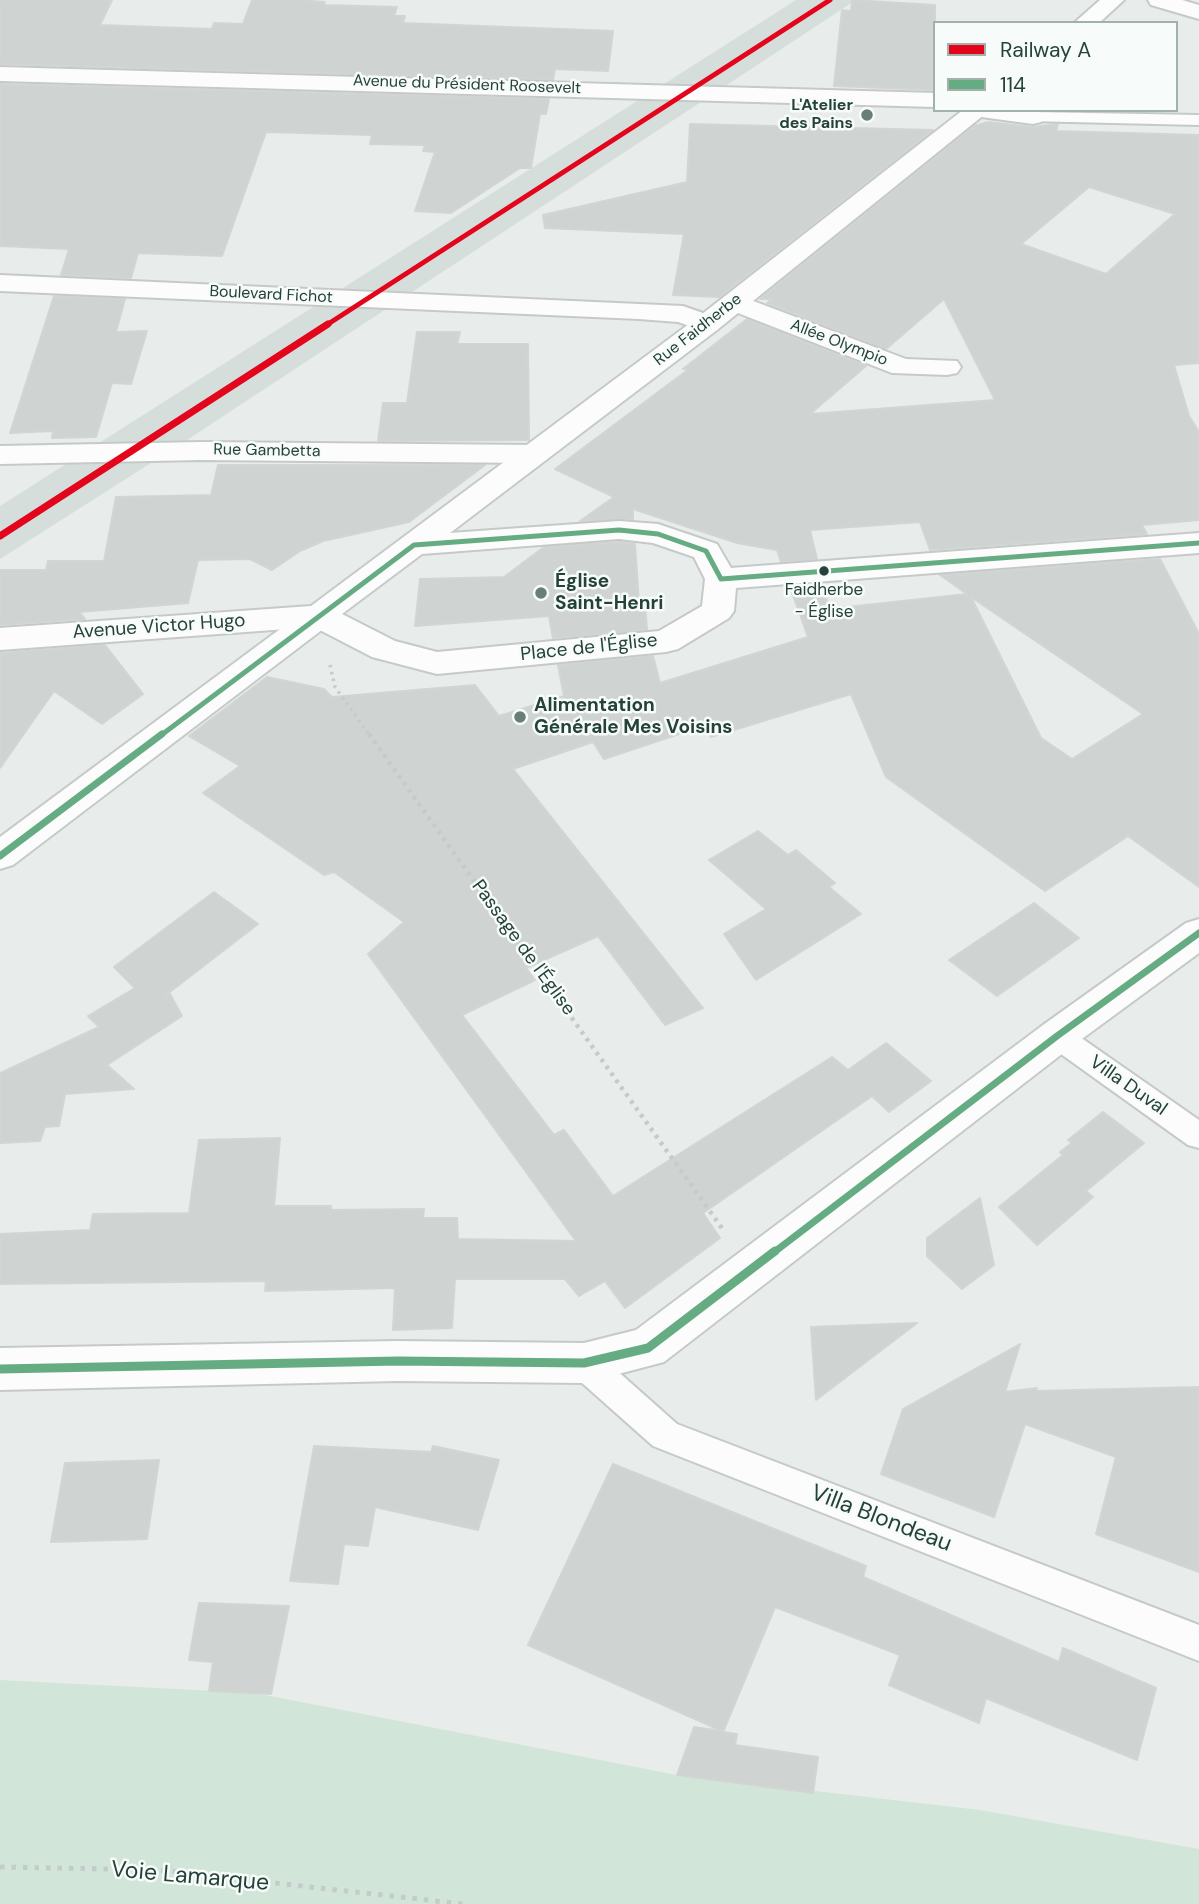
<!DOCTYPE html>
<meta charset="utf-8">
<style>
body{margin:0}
#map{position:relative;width:1199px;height:1904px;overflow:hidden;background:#e8edeb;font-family:"DM Sans",sans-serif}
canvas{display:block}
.legend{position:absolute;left:933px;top:21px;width:245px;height:91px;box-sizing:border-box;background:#f7fbf9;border:2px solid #a3b1ad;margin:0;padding:9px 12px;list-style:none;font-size:21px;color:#24423a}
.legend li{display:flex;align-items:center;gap:14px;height:35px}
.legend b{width:35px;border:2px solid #a3b1ad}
</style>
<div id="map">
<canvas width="1199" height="1904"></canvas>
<ul class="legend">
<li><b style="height:9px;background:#e3051c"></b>Railway A</li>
<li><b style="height:9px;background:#66ac83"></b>114</li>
</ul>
</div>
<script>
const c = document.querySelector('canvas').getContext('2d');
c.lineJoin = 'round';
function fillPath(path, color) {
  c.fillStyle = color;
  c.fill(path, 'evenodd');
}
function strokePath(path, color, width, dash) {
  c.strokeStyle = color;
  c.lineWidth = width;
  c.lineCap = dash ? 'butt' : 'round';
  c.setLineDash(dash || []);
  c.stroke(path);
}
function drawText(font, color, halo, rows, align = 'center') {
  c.font = font + ' "DM Sans",sans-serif';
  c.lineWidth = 5;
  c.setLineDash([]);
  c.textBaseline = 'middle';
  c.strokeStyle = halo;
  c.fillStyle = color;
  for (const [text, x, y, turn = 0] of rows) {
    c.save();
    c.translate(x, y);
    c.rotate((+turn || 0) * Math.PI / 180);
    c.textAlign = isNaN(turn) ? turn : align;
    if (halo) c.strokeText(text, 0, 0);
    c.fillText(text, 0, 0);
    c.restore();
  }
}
fillPath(new Path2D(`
 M796,0h60l-672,442 -184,117v-53z`), '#d6dedb');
fillPath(new Path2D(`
 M0,1680l255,13 422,82 303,35 219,39v55h-1199z`), '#d1e6d8');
const building = new Path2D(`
 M0,0h112l-12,25 112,4 2,-6 29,1 9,-24h46l27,2 -2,3 74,2 -3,9h11l-2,7 210,8 -5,40 -53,-2 -2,11 -553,-16z
 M852,0l83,5v85l-101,-4 8,-76 9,1z
 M0,84l549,15 -3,15h-6l-9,54h-11l-69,45 -36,-2 20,-59 -12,-1 2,-6 -55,-1 2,-9 -106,-3 -44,124 -84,-3 -7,25 -70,-3 8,-26 -69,-3z
 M988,122l45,5 25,-3 -2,7 143,4v228l-25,2 15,51 10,16v88l-57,5 5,9 -217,16 -10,-28 -110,8 7,29 -36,3 -4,-12 -40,-7 -104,-34v10l-53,2 34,-24 -59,-28 134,-100h-6l64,-50 119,47 -56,48 185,-14 -51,-101 -58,50 -119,-46 5,-4h-12l214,-173zM1089,187l86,27 -69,60 -85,-30z
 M690,124l243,6 -214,167 -46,-2 11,-61 -139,-6 -2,-13 144,-33z
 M54,296l71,3 -9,33 31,-1 -16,53 -19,-1 -16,54 -44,1 1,-7 -43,2z
 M417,332h43l-3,12h71l1,96 -151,1 5,-38h24z
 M218,465h267l-76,57 -86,19 -23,10 -28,19 -22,-11 -52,1 -10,43 -109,9 6,7 -85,6v-55h46l2,-9h56l12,-64 95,-2z
 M619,542l16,2 4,59h6l2,27 -94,8 -4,-22 -134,10 5,-47 84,-2 40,-30z
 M1160,559l39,75v253l-71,-51 -83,55 -159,-114 -35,-83 -140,43 -8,-11 -99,33 -11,-17 -80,27 190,239 -38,17 -67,-89 -72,32 9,12 -73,35 92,120 10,-5 49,66 219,-139 16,13 38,-27 45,38 -42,31 -17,-16 -169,117 17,25 -95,70 -20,-27 -26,15 -14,-17h-110l-3,49 -59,2 2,-42 -130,3 1,-10 -266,3v-50l90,-4 3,-16 96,-1 10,-73 81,-2 -6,68h57v4l93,-1 -1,9h34l1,21 118,2 -208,-287 36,-32 -70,-50 -10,3 -121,-82 37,-27 -51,-30 78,-59 57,12 8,8 143,-12 24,31 65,-20 -6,-31 95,-9 7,27 148,-46 -18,-50 33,-3 6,25 138,-15 -27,-19zM971,597l172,117 -71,45 -31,-21z
 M105,645l38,49 -41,30 -48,-33 -54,77v-115z
 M758,831l30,24 8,-5 39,33 -6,4 32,27 -105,66 -32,-46 42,-25 -57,-49z
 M214,892l44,32 -96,74 8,-4 12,22 -75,49 27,24 -69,5 -6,32 -14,1 -5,14 -40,2v-70l99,-46 -11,-11 47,-28 -21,-21z
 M1034,903l45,35 -82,58 -48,-36z
 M1103,1112l41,31 -58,48 7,6 -56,48 -38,-38 64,-52 -3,-3 12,-9 -4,-3z
 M980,1198l14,67 -32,24 -35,-33v-18z
 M917,1323l-101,77 -5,-73z
 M1020,1344l-15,48 32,-4 -1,3 163,-4v185l-103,-38 20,-77 -91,-33 -31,93 -113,-43 22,-65z
 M314,1446l117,6 2,-6 66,14 -21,70 -103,-23 -7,39 -24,-2 -6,40 -48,-3z
 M159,1460l-12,79 -96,3 14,-79z
 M613,1464l253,102 -3,11 196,85 4,-14 93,40 -19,72 -151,-62 -7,25 -90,-38 11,-30 -125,-48 -52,125 14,2 -2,11 83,12 -5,36 -136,-18 17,-48 28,4 -194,-86z
 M199,1603l90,3 -18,88 -62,-3 4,-29 -24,-2z`);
fillPath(building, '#cfd4d2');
strokePath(building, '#d1d6d4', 2);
const service = new Path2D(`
 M1033,112l166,3v10l-172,-4 -3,-4z
 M1057,1025l10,3 132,92v28l-11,-3 -141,-101 -5,-8 5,-8z
 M584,1348l12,4 81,72 522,201v36l-546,-215 -81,-72 -5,-11 5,-11z`);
const pedestrian = new Path2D(`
 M969,110h66l10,7 -4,5 -8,2 -52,-7 -8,-2z`);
const minor = new Path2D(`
 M0,275l683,31 34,12 4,6 -4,6 -10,2 -29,-10 -39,-3 -639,-28z
 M735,294l171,65 51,2 4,6 -4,6 -10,2 -55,-2 -167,-65 -4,-6 4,-6z
 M201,442l334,3 11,3 4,6 -4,6 -11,3 -334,-3 -201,4v-18z
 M319,606l12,3 4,7 -4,7 -318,242 -13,4v-32l307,-228z
 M1199,919v34l-128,94 -407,315 -80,21 -186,-2 -398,9v-42l398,-7 186,2 52,-13 407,-305 143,-102z`);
const tertiary = new Path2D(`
 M1100,0h24l-25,23h-25z
 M1148,0h34l17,5v14l-48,-14z
 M0,67l935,26v14l-935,-26z
 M963,110h27l-273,220 -267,203 169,-12 39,3 59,20 14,24 468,-35v20l-463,35 -2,23 -5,7 -51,31 -12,3 -229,22 -65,-17 -58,-30 -314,23v-22l311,-22 386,-288zM619,539l34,4 41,14 11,22 -3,27 -43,25 -222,21 -42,-11 -53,-27 80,-60z`);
strokePath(service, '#c5cac8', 4);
strokePath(pedestrian, '#c5cac8', 4);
strokePath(minor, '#c5cac8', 4);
strokePath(tertiary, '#c5cac8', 4);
strokePath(new Path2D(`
 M330,665l5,22 35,49`), '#c3ccca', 3.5, [2.5, 4.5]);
strokePath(new Path2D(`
 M369,734l355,497`), '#c3ccca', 4.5, [3.5, 5]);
strokePath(new Path2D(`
 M0,1867l158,3 305,34`), '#c3ccca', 5, [4.5, 7]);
fillPath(service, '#fcfcfc');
fillPath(pedestrian, '#fcfcfc');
fillPath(minor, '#fcfcfc');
fillPath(tertiary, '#fcfcfc');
strokePath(new Path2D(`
 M160,736l254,-191 205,-15 39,4 48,17 15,28 478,-36`), '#66ac83', 5);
strokePath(new Path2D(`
 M0,856l162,-122
 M773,1253l284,-217 142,-103`), '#66ac83', 7);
strokePath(new Path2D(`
 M0,1369l398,-8 186,2 64,-15 127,-97`), '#66ac83', 9);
strokePath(new Path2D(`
 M325,326l505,-326`), '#e3051c', 5);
strokePath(new Path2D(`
 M0,536l328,-212`), '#e3051c', 7);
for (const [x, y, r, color] of [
 [867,115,7,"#697e78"],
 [824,571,6,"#24423a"],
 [541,593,7,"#697e78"],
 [520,717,7,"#697e78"]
]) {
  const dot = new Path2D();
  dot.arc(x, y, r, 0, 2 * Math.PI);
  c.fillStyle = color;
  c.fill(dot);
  strokePath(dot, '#f7fbf9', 2.5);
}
drawText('16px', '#24423a', '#f7fbf9', [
 ["Avenue du Président Roosevelt",467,85,2],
 ["Boulevard Fichot",271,295,3],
 ["Rue Faidherbe",698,330,-38],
 ["Allée Olympio",839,343,21],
 ["Rue Gambetta",267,451,1]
]);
drawText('bold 16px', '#24423a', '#f7fbf9', [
 ["L'Atelier",853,106],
 ["des Pains",853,124]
], 'right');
drawText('17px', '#24423a', '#f7fbf9', [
 ["Faidherbe",824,591],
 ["- Église",824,613]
]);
drawText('bold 19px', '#24423a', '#f7fbf9', [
 ["Église",555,582],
 ["Saint-Henri",555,604],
 ["Alimentation",534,706],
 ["Générale Mes Voisins",534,728]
], 'left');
drawText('19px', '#24423a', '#f7fbf9', [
 ["Avenue Victor Hugo",159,627,-4],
 ["Place de l'Église",589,648,-6],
 ["Passage de l'Église",523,948,54],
 ["Villa Duval",1128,1086,35]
]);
drawText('23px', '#24423a', '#f7fbf9', [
 ["Villa Blondeau",881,1519,21],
 ["Voie Lamarque",190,1877,5]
]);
</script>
